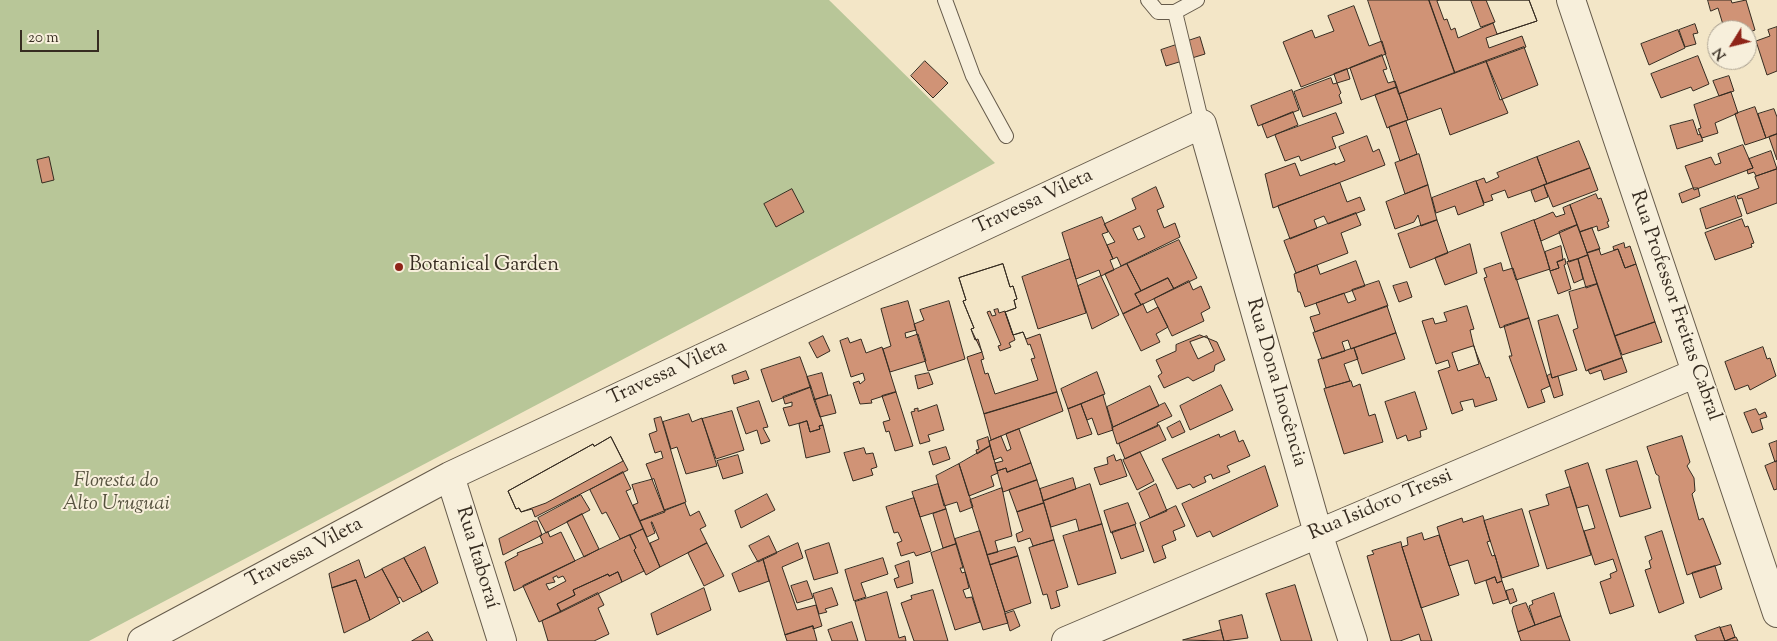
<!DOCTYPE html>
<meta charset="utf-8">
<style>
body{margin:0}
#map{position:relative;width:1777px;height:641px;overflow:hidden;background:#f3e6c7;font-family:"Sorts Mill Goudy",serif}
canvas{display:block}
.north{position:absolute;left:1707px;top:20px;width:50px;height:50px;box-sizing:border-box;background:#f7efdb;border:1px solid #aaa191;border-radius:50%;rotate:234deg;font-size:14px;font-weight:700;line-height:20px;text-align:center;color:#362c21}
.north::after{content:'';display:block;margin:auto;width:18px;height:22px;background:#8f2418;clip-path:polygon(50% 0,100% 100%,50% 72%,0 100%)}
.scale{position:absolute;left:20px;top:30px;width:79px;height:22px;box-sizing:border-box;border:2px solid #362c21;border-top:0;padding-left:6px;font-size:15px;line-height:18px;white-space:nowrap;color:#362c21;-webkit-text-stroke:4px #f7efdb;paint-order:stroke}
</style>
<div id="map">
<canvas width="1777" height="641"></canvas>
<div class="north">N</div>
<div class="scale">20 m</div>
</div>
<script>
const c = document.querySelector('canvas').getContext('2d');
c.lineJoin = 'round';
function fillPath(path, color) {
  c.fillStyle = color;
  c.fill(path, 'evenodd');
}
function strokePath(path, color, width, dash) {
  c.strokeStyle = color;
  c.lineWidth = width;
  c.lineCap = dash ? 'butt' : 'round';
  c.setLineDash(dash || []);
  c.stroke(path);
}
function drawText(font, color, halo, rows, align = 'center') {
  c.font = font + ' "Sorts Mill Goudy",serif';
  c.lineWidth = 4;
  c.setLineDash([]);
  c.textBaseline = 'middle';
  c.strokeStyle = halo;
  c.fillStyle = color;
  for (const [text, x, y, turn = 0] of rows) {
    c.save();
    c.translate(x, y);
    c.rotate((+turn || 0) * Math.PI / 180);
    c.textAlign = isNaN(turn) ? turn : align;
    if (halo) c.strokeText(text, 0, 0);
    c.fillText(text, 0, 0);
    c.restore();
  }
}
fillPath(new Path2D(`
 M0,0h829l166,163 -906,478h-89z`), '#b8c698');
const building = new Path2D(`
 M1368,0h61l26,73 -56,21z
 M1429,0h100l8,21 -51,17 3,10 33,-12 4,11 -71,26z
 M1440,0h89l8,21 -40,13 -4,-11 -35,15 -3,-10 -4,2 -4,-11 -3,1 -7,-19z
 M1471,0h15l9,22 -14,5z
 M1708,0h23l1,3 14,-3 9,30 -8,3v-3h-28l5,-2 -6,-20 -7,3z
 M1354,6l15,40 13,-5 4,13 -85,33 -18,-45 29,-12 3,8 19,-7 -6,-15z
 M1695,24l3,9 -5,1 3,10 -11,3 -6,-17z
 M1777,27v44l-10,4 -11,-34 14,-5 -2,-6z
 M1678,30l7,18 -36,17 -8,-21z
 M1200,37l5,17 -39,12 -5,-16z
 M1524,47l14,38 -38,15 -14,-39z
 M1382,55l5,14 -4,1 5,13 7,-2 2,6 -36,13 -11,-32z
 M1698,56l11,28 -16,7 -2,-4 -30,11 -10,-24z
 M925,61l23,22 -15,15 -22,-22z
 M1486,61l22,52 -58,22 -9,-27 -33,12 -9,-26z
 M1347,69l3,10 -13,4 -3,-9z
 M1729,76l5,15 -15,5 -6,-15z
 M1331,78l2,6 4,-1 4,10 -2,2 3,8 -39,14 -9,-25z
 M1397,87l11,33 -21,8 -12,-33z
 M1292,90l7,20 -41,16 -7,-20z
 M1731,92l7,21 -23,10 3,10 -16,5 -4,-9 3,-1 -7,-23z
 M1755,107l11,31 -21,7 -10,-31z
 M1774,109l3,8v17l-11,4 -8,-24z
 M1293,112l5,13 -31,13 -5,-13z
 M1336,113l8,20 -12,4 4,11 -35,13 -2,-5 -14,5 -10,-26z
 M1693,120l5,15 2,-1 3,7 -26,8 -7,-23z
 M1406,121l11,33 -17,7 -11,-34z
 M1777,134v26l-8,-23z
 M1367,136l6,16 6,-3 6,16 -112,43 -8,-34 30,-11 5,13 35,-13v2l10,-4 -6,-14z
 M1579,141l11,27 -43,16 -10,-27z
 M1743,145l10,23 -59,22 -9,-24 26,-9 4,8 6,-2 -3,-9z
 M1771,151l6,18 -21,7 -2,-4 -6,2 -1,-4 6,-2 -4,-9z
 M1419,154l9,31 -23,9 -10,-31z
 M49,157l5,23 -12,3 -5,-23z
 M1537,157l10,27 -39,14 -3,-8 -14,5 2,5 -9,3 -8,-22 8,-3 2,5 13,-6 -2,-4z
 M1590,168l8,22 -45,17 -9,-22z
 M1777,169v34l-30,11 -5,-16 -4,1 -1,-3 22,-8 -4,-11z
 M1476,181l8,24 -26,10 -3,-9 -19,7 -4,-15z
 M1340,183l7,19 13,-5 5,13 -37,14 -4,-8 -10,4 3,8 -27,11 -12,-33z
 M1428,185l9,35 -16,6 -3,-11 -4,7 -19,7 -9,-27z
 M1544,185l4,12 -13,5 -4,-11z
 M1156,187l8,20 -7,3 7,18 11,-5 5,14 -59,29 -4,-9 -4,2 -6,-14 8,-3 -11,-18 32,-15 -4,-10zM1140,226l5,11 -7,3 -5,-11z
 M1693,188h5l2,8 -18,7 -3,-9z
 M792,189l12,23 -28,15 -12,-23z
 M1596,194l2,5 3,-1 8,23 -2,1 2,5 -11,4 -1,-5 -17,6 -10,-27z
 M1735,196l7,20 -36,13 -6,-20z
 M1570,205l7,20 -36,16 -7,-21 19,-8 3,5 9,-3 -2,-6z
 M1356,213l5,12 -20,8 7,20 -52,20 -12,-32z
 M1102,217l6,15 -6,2 11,25 -3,1 4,10 -13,6 -2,-6 -23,9 -14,-46z
 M1742,219l3,8 3,-1 6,17 -3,1 1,3 -37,13 -10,-27z
 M1437,220l11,33 -38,15 -12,-34z
 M1534,220l16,49 -34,11 -15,-47z
 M1577,225l11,30 -19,7 -10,-30z
 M1592,228l8,21 -13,4 -7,-21z
 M1179,240l18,38 -23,11 -6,-11 -27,13 -14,-27z
 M1624,243l1,5 5,-2 6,18 -11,4 -7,-19 -4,1 -1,-3z
 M1470,244l7,29 -32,12 -10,-27z
 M1561,246l2,14 -6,2 2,6 -9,3 -5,-19z
 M1599,249l2,6 17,-6 7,19 11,-4 19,58 -40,14 -28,-83z
 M1588,255l9,29 -11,4 -8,-29z
 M1070,259l16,54 -48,16 -16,-52z
 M1565,259l1,5 -2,1 7,24 -13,5 -8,-23 9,-3 -2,-6z
 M1578,259l5,20 -9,4 -7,-21z
 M1356,261l9,25 -60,21 -5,-15h-2l-4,-18 23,-9 3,9z
 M1501,263l2,8 10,-3 16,50 -29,10 -16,-50 3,-1 -3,-8z
 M1003,264l7,23 3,-1 4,13 -3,1 2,8 -11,4 8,23 10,-3 3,7 14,-5 17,58 -73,22 -17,-57 15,-5 -11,-23 3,-1 -11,-27 3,-1 -7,-22z
 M1003,264l7,23 3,-1 4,13 -3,1 2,8 -11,4 8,23 10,-3 5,13 2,-1 5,14 -4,1 7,21 -43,14 -7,-21 -3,1 -4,-14 3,-1 -6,-20 -3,1 -4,-11 3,-1 -11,-27 3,-1 -7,-22z
 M1127,264l14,27 -6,3 6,11 -18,9 -18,-40z
 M1101,276l18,39 -27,14 -14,-43z
 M1168,278l6,11 -33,16 -6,-11z
 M1189,281l4,9 8,-4 9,22 -9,5 3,8 -32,15 -18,-37z
 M1379,281l9,25 -73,26 -5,-15 10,-3 -4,-11 28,-10 4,10 8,-3 -4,-10z
 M1407,282l5,15 -13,5 -6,-16z
 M1597,284l25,74 -36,13 -13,-41 5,-2 -9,-36z
 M908,301l8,29 -11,3 1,5 12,-4 8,27 -36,11 -7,-23 8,-3 -10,-37z
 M949,301l16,58 -37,12 -14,-47 10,-4 -4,-10z
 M1143,304l4,9 11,-6 10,20 -12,7 4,8 -19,9 -18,-37z
 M1387,306l9,27 -45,16 -3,-9 -6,2 3,9 -23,8 -9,-26z
 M1467,306l7,23 -4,1 4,17 12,31 3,-1 8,23 -22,7 -2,-8 -13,3 3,8 -11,4 -14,-43 12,-4 -2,-7 -12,4 -14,-43 11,-3 2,6 12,-3 -3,-8z
 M998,309l1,4 6,-2 10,29 -6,3 2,4 -11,4 -2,-5 3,-1 -14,-33 3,-1 2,5 4,-1 -2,-5z
 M1558,315l19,55 -25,8 -14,-57z
 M1529,318l21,68 -9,4 4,12 -17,6 -19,-52h3l-8,-30z
 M1655,322l7,20 -40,13 -7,-19z
 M1396,333l9,26 -43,15 -8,-26z
 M1200,335l17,7 8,18 -10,5 -1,6 -21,10 -5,-4 -24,11 -6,-12 4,-3 -6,-13 20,-9v-6z
 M823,336l7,15 -13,7 -8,-15z
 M1207,336l7,15 -16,8 -8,-17z
 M848,338l2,5 11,-4 5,14 16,-6 14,45 -25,8 1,3 -12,1 -7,-21 6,-2 1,3 5,-4 -2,-7 -12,4 -11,-36z
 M1474,346l5,18 -21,7 -6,-18z
 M1763,347l4,12 3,-1 6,18 -26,14 -2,-5 -13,5 -10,-28z
 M1354,348l4,11 -14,5 6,17 -24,7 -8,-28z
 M800,357l11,30 -39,15 -11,-32z
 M1622,358l5,14 -23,8 -3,-10 -11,4 -2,-4z
 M746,371l3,8 -15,5 -2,-8z
 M1097,372l8,22 -37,15 -7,-20z
 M822,373l6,22 -14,5 -7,-23z
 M929,373l4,11 -15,5 -3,-13z
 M1551,374l1,4 6,-2 5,19 -9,3 -7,-22z
 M1351,381l2,6 7,-3 9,32 6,-2 8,28 -39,12 -20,-65z
 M1221,385l12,25 -43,20 -10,-24z
 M1150,386l9,20 -46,21 -6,-20z
 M811,387l12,38 -4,1 1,3 -10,3 -3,-11 -18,5 -6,-18 9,-2v-4l-7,2 -2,-7z
 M896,392l17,54 -18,5 -6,-20 -3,1 -3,-10 7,-2 -8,-24z
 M1057,392l6,19 -72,29 -7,-26z
 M1415,392l12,37 -7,2 1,6 -13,4 -2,-6 -9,4 -12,-37z
 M831,395l5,18 -16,4 -6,-17z
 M1103,395l10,35 -15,5 -6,-17 -5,2 -6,-16z
 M759,401l9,26 -5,1 7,13 -9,3 -4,-14 -11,4 -9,-26z
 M1165,403l7,13 -15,7 1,3 -41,18 -5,-16z
 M1081,404l11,30 -15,5 -9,-30z
 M937,405l7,25 -16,5 2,6 -10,3 -9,-32 4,-1 -1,-2 4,-1v3z
 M1756,409l3,6 6,-3 2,5 -7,2 3,10 -11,4 -8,-20z
 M732,411l12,39 -28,9 -14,-40z
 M689,414l3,8 10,-4 15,48 -31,8 -9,-27 -6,2 -8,-27z
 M661,417l25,85 -22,8 -18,-46 17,-6 -2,-7 -6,2 -6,-19 8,-3 -3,-12z
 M807,421l3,11 10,-3 -1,-3 4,-1 7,27 -24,6 -7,-34z
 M1180,421l5,11 -13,6 -5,-10z
 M1159,425l7,15 -41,19 -6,-15z
 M1019,429l12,34 -24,9 -1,-4 -9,3 -2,-8 8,-2 -2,-4 -7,3 -5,-19 12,-5 6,15 4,-2 -5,-15z
 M1235,431l4,11 4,-2 7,16 -23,10 3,6 -17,7 -2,-5 -7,3 2,5 -13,6 -3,-4 -13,5 -15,-30 57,-25 1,3z
 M1682,436l8,26 -3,4 7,12 1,13 -3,3 7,26 4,-2 18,46 -34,11 -28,-95v-4l-3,-2 -9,-27z
 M611,437l12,24 -77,42 -25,9 -2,-4 -3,1 -8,-18 85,-47 1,2z
 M611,437l17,33 -93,47 -3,-8 -11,3 -2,-4 -3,1 -8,-18 85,-47 1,2z
 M988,437l2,9 -13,8 -1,-4 3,-1 -2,-8z
 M1777,441v20l-2,1 -6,-18z
 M990,446l8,27 -7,3 3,10 -25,10 -10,-32z
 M946,447l4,12 -17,6 -4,-13z
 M864,448l2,6 7,-1 4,14 -6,2 2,6 -20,6 -9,-28z
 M1140,452l14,29 -17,9 -14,-30z
 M738,455l5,18 -20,6 -6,-18z
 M1114,455l2,6 5,-2 6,17 -27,9 -6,-17 14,-4 -1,-6z
 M1637,461l14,47 -31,9 -14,-47z
 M1777,461v28l-3,1 -9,-24z
 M1031,463l6,17 -34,12 -6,-21 9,-3 1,4z
 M1588,463l46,143 -24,8 -10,-32 11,-4 -1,-4 7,-3 -4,-12 -18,6 -11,-34 11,-3 -7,-23 -11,3 -12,-37z
 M959,464l14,43 -13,5 -3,-10 -13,4 -8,-30z
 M1265,466l13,40 -65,31 -3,-6 -13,6 -15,-33z
 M623,472l8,17 -5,2 17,38 -23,10 -14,-27 -4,2 -12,-24z
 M1073,478l3,11 -33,12 -3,-12z
 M654,479l11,33 -25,9 -7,-16 5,-2 -6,-18z
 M1037,480l7,23 -27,9 -8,-22z
 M938,484l8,25 -26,8 -8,-25z
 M1090,484l12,40 -23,7 -3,-12 -25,8 -8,-26z
 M1156,484l11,27 -17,7 -11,-25z
 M1570,487l21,68 -44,14 -18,-58 20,-6 -3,-10z
 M1002,488l10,48 -17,5 3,11 -11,3 -17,-55z
 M767,494l8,16 -34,18 -6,-17z
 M581,495l9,15 -44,23 -8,-15z
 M914,498l17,53 -15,5 -2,-4 -13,4 -4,-13 5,-2 -4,-9 -4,1 -8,-26z
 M685,503l5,13 9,-5 7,15 -6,3 7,14 -47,24 -10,-24 9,-4 -7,-17h-1l4,11 -8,4 -7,-16z
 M1044,503l10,37 -21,6 -3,-8 -12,4 -2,-8 7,-3 -6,-19z
 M1128,503l8,21 -25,9 -7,-22z
 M1176,506l9,20 -12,5 3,9 -14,6 4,12 -12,5 -14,-40z
 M946,509l10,35 -13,4 -10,-34z
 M1522,509l17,57 -37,12 -18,-57z
 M582,514l17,35 -15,8 -17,-35z
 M1483,516l7,25 -3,1 5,14 3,-1 7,26 -5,2 -2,-6 -20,7 -7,-24 -19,6 -12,-39 25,-9 1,4z
 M534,521h3l5,14 -39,20 -4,-16z
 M1102,524l14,49 -38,12 -15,-49z
 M1135,525l9,26 -23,8 -9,-27z
 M643,529l17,38 -14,8 -12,-25 2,-2 -6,-12z
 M980,531l28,92 -25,7 -28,-91z
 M1662,531l22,72 -25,10 -14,-43 6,-2 -2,-7 3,-2 -7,-22z
 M548,532l2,5 11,-5 14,29 -61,30 -9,-29 13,-7 -1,-2 26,-10 -3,-7z
 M1422,533l2,7 15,-5 20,60 -38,13 -19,-61 6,-2 -1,-7z
 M630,535l6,13 -2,2 10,21 -22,11 -4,-10 -9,4 -1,-2 -35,16 2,5 -18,9 4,8 -22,10 -16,-36zM557,576l1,2 5,-2 3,5 -17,9 -3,-6 9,-2 -2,-4z
 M769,536l8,17 -19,9 -9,-16z
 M1054,540l14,47 -12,4 4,15 -9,3 -4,-15 -4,1 -14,-47z
 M1401,542l1,5 30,94h-11l-2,-7 -19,7h-9l-24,-85 7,-2 -2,-3z
 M707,543l17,33 -20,10 -16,-33z
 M798,543l5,15 -21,9 15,43 19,-5 6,21 -9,3v-3l-28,9 -22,-76z
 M829,543l9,30 -24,7 -9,-29z
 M956,544l7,24h-3l2,5 3,-1 4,16 -6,2 3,8 6,-1 8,25 -25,8 -24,-77z
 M425,547l13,36 -16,9 -18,-34z
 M1015,547l3,9 -28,9 -3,-10z
 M1018,556l13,47 -26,9 -15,-47z
 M404,558l18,34 -19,10 -3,-5 -2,1 -16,-29z
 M883,558l5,16 -27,9 5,14 -12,4 -9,-31z
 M763,559l6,22 -30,11 -7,-18z
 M359,560l6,18 17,-9 18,34 -30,17 -14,-40 -24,8 -3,-14z
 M909,561l4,22 -16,5 -3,-9 5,-2 -4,-11z
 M1715,566l7,23 -22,9 -8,-25z
 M618,572l4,10 -61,30 -4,-8 18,-9 -2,-5 35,-16 1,2z
 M1495,577l2,6 5,-2 6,18 -15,5 -7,-23z
 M356,580l14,40 -26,13 -12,-45z
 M807,581l6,17 -16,5 -6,-17z
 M1295,585l17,56h-31l-15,-47z
 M704,588l7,22 -54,25 -6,-21z
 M832,588l6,17 -13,4 2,3 -8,2 -6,-20z
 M1513,589l4,12 -7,3 -4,-13z
 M933,590l15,51h-34l-13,-38 11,-4 -1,-3z
 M887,592l12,46 6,-2 1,5h-40l-11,-39z
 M598,593l6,12 -6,3 11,26 -15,7h-46l-6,-20z
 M1554,593l7,23 -26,9 -6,-19 4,-2 -1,-3z
 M1526,603l9,22 -17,7 -6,-21 1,-4z
 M1014,611l6,15 -10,5 -5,-17z
 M1242,615l6,23 -24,3 -5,-20z
 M1561,616l9,25h-49l-3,-9z
 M852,622l6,19h-26l-4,-11z
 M1731,625l4,12 -10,4 -5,-13z
 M813,626l4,15h-30l-2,-6z
 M1720,627l5,14 11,-4 2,4h-41l-2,-5z
 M1221,630l3,11 -41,-1z
 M428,632l5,9h-21z`);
fillPath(building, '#d09376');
strokePath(building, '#362c21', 1);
const service = new Path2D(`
 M945,0l28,76 33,60
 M1148,0l10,12h17
 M1197,0l-22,12 27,112`);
const minor = new Path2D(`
 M1571,0l206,613
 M450,476l52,165
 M142,641l308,-165 752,-352 116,409 35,108
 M1066,641l630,-268`);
strokePath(service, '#655a4a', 16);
strokePath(minor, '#655a4a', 30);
strokePath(service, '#f7efdb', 14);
strokePath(minor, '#f7efdb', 28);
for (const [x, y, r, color] of [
 [399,267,5,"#8f2418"]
]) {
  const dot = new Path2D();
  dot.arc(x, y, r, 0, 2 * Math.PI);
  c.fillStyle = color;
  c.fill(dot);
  strokePath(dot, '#f7efdb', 2);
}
drawText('20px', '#362c21', '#f7efdb', [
 ["Travessa Vileta",1034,203,-25],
 ["Rua Professor Freitas Cabral",1674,306,71],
 ["Travessa Vileta",668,374,-25],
 ["Rua Dona Inocência",1275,383,74],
 ["Rua Isidoro Tressi",1381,506,-23],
 ["Travessa Vileta",305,554,-28],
 ["Rua Itaboraí",476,558,73]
]);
drawText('20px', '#362c21', '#f7efdb', [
 ["Botanical Garden",409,267]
], 'left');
drawText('italic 20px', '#56523f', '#f7efdb', [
 ["Floresta do",116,483],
 ["Alto Uruguai",116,506]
]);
</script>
